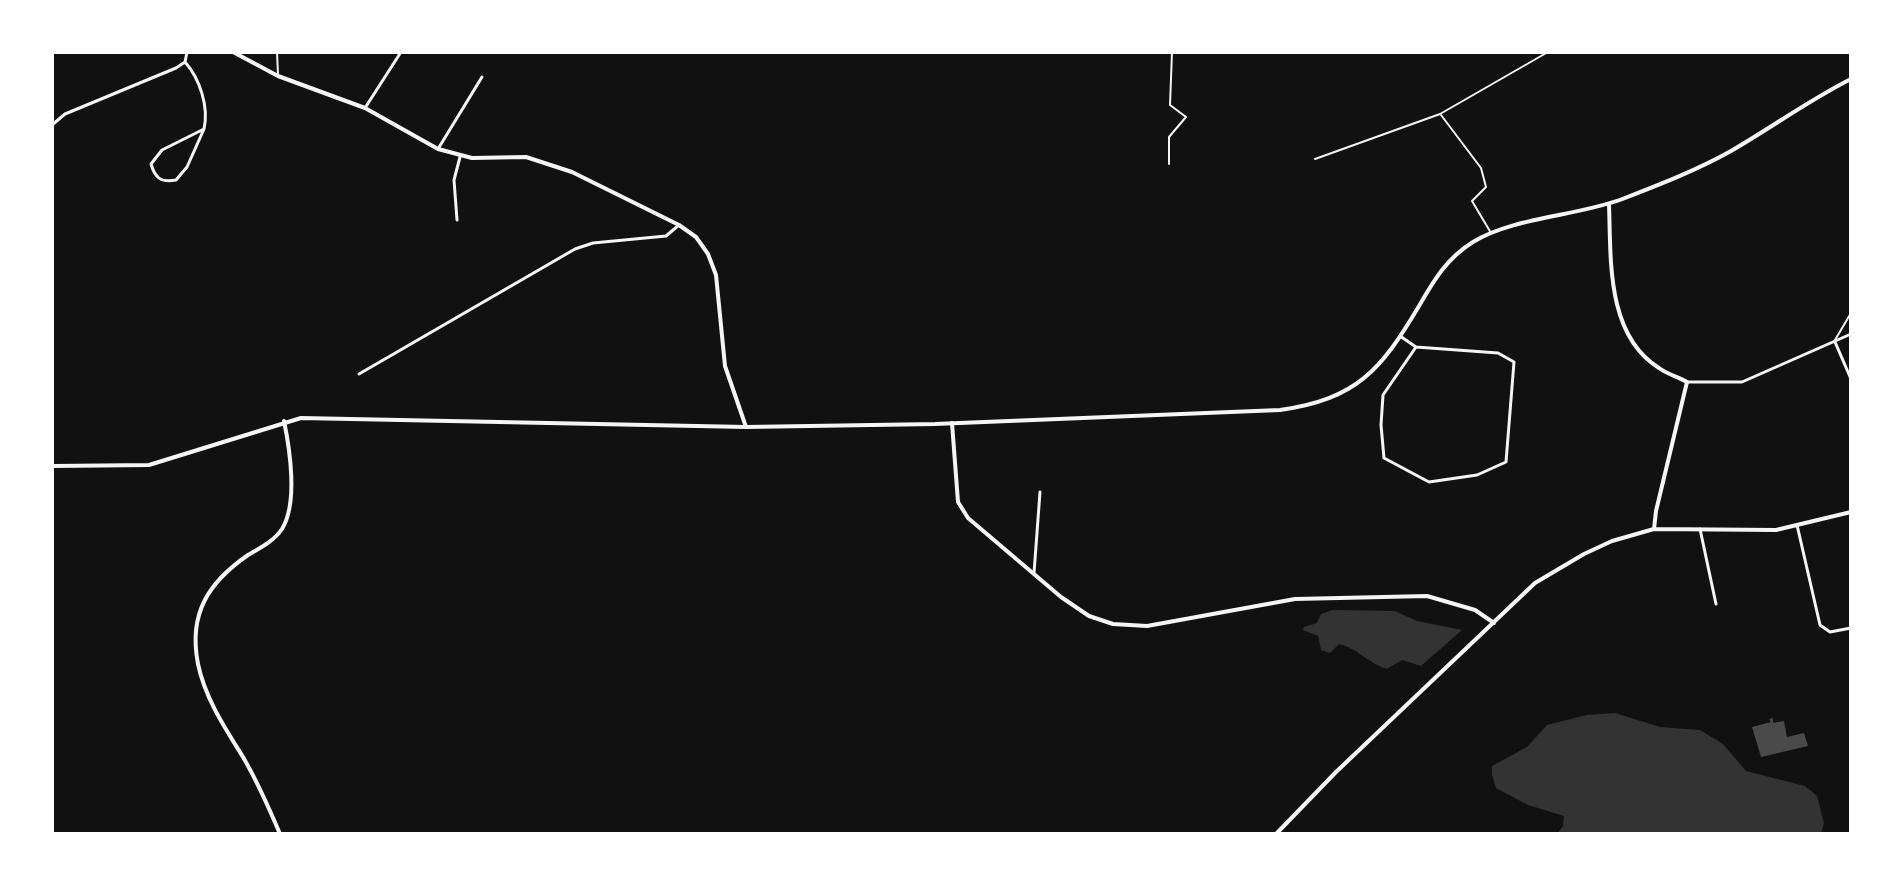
<!DOCTYPE html>
<style>
body{margin:0}
#map{position:relative;width:1903px;height:886px;overflow:hidden;background:#111;font-family:"PT Sans Narrow",sans-serif}
canvas{display:block}
.frame{position:absolute;inset:0;border:54px solid #fff;pointer-events:none}
</style>
<div id="map">
<canvas width="1903" height="886"></canvas>
<div class="frame"></div>
</div>
<script>
const c = document.querySelector('canvas').getContext('2d');
c.lineJoin = 'round';
function fillPath(path, color) {
  c.fillStyle = color;
  c.fill(path, 'evenodd');
}
function strokePath(path, color, width, dash) {
  c.strokeStyle = color;
  c.lineWidth = width;
  c.lineCap = dash ? 'butt' : 'round';
  c.setLineDash(dash || []);
  c.stroke(path);
}
fillPath(new Path2D(`
 M1333,610l62,1 22,10 45,9 -41,36 -19,-6 -15,9c-19,-6 -30,-21 -48,-25l-9,9 -9,-3 -3,-14 -15,-6 1,-3 13,-4 4,-9z
 M1615,713l45,14 40,3 23,14 23,27 59,15 12,10 7,27 -3,11h-264l6,-8 1,-10 -36,-11 -32,-17 -4,-13v-9l35,-19 20,-22 40,-10z`), '#333');
fillPath(new Path2D(`
 M1773,718v5l11,-2 3,16 17,-4 4,13 -47,11 -9,-30 19,-5 -2,-3z`), '#4a4a4a');
strokePath(new Path2D(`
 M1169,164v-27l17,-20 -16,-12 2,-53`), '#f5f5f5', 2);
strokePath(new Path2D(`
 M277,52l1,23
 M1441,115l40,53 5,19 -14,14 19,32
 M1315,159l125,-45 108,-62
 M1835,340l16,-27`), '#f5f5f5', 2);
strokePath(new Path2D(`
 M185,62c15,17 24,45 19,67l-42,21 -11,14c4,14 10,19 25,16l11,-13 17,-38
 M365,108l36,-56
 M52,125l13,-11 111,-46 9,-6 2,-10
 M438,149l44,-72
 M457,220l-3,-40 6,-23
 M1400,336l16,11 -33,48 -2,30 3,33 45,24 48,-7 29,-13 8,-100 -16,-9 -82,-6
 M1835,342l16,37
 M359,374l216,-125 18,-6 73,-7 13,-11
 M1687,382h55l109,-48
 M1797,525l23,100 10,7 21,-4
 M1700,529l16,75
 M1034,573l6,-81`), '#f5f5f5', 3);
strokePath(new Path2D(`
 M233,52l45,24 87,32 73,41 34,9 54,-1 46,15 107,53 17,12 12,17 8,21 9,91 21,61
 M1609,204c2,55 -3,131 50,164 8,6 19,9 28,14l-31,129 -2,18
 M952,423l6,79 10,16 93,79 28,19 24,8 34,2 148,-27 132,-3 48,14 19,13
 M280,834c-11,-26 -23,-53 -37,-77 -18,-29 -38,-59 -45,-93 -10,-51 11,-82 50,-109 12,-7 26,-14 34,-26 16,-26 8,-79 2,-108
 M1276,834l60,-62 199,-189 49,-29 28,-13 42,-12 122,1 75,-18`), '#f5f5f5', 4);
strokePath(new Path2D(`
 M52,466l97,-1 152,-47 445,9 189,-3 345,-14c77,-11 101,-40 139,-104 15,-26 28,-48 54,-64 40,-25 107,-26 152,-44 36,-14 72,-28 106,-47 40,-23 78,-51 120,-72`), '#f5f5f5', 4);
</script>
